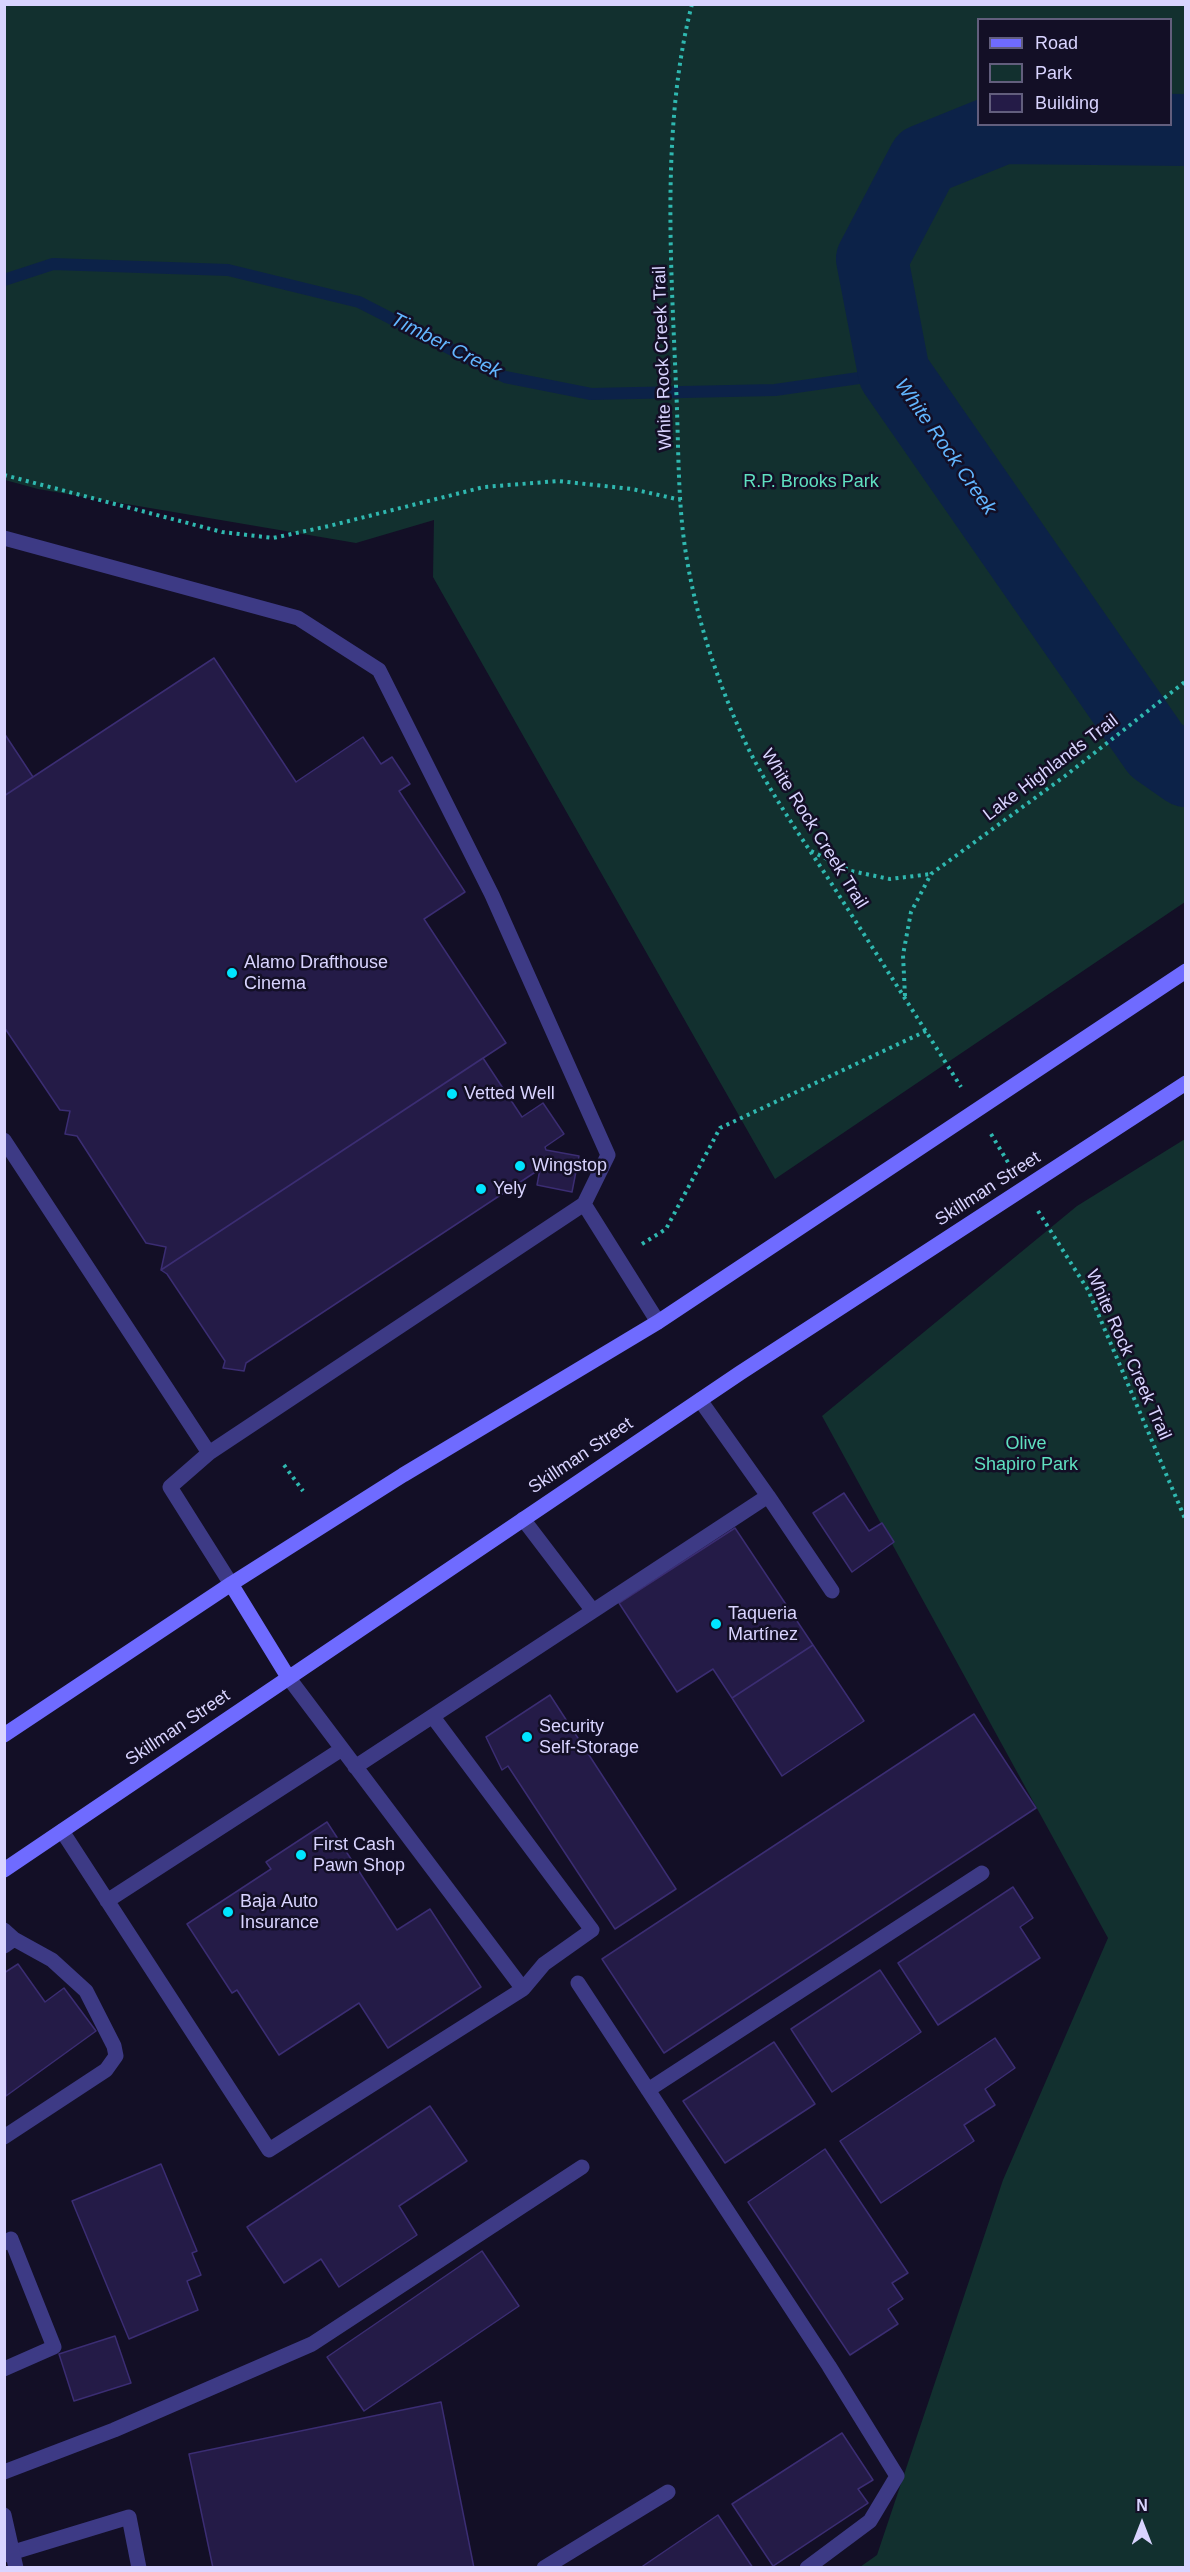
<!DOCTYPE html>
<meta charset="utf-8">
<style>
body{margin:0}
#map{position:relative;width:1190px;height:2572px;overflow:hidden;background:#130f26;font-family:Arial,sans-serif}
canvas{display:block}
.frame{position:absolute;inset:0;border:6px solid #d9d4ff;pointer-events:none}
.legend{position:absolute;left:977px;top:18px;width:195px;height:108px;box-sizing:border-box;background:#130f26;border:2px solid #625e7d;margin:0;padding:8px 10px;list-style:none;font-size:18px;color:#d9d4ff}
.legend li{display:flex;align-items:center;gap:12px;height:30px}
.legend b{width:30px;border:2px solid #625e7d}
.north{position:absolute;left:1112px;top:2494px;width:60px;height:60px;-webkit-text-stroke:4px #130f26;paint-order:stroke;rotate:0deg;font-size:16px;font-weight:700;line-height:24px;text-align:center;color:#d9d4ff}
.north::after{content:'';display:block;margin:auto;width:21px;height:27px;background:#d9d4ff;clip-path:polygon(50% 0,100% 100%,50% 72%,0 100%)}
</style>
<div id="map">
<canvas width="1190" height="2572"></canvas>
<div class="frame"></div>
<ul class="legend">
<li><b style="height:8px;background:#6f6bff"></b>Road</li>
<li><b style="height:16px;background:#12302f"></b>Park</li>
<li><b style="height:16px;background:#241b47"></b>Building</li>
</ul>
<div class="north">N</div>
</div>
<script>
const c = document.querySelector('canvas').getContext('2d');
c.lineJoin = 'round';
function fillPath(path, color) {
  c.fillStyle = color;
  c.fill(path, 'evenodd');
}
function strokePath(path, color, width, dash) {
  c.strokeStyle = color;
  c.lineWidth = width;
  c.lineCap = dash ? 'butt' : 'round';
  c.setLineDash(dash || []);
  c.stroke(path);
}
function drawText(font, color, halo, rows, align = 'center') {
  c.font = font + ' Arial,sans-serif';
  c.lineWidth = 5;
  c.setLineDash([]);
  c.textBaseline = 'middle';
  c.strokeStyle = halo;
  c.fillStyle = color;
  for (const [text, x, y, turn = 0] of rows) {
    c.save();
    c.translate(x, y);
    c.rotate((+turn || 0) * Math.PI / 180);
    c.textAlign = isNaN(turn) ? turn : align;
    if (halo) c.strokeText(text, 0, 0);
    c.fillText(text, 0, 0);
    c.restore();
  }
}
fillPath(new Path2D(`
 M4,5h1181v897l-410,277 -342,-602 1,-57 -78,23 -318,-54 -33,-9zM978,20h192v104h-192z
 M1185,1139v1428h-325l17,-12 126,-375 105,-242 -286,-522 255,-210z`), '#12302f');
strokePath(new Path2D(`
 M4,280l49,-16 175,6 131,32 146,75 86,17 184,-4 119,-17`), '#0c2248', 12);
strokePath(new Path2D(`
 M1186,130l-183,-2 -79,32 -52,99 22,114 262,377 30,21`), '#0c2248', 72);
const building = new Path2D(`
 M214,658l82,124 67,-45 18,27 11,-7 18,27 -11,7 66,101 -41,27 82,124 -345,227 5,-23 -20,-4 -69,-107 -12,-2 5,-23 -10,-1 -56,-83v-231z
 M4,733l29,44 -29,19z
 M483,1058l39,59 21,-14 21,31 -19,13 1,3 33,6 -7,36 -35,-7 3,-16 -294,194 -2,8 -21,-3 2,-7 -58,-87 -6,-4z
 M844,1493l25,38 13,-8 12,19 -42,30 -39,-59z
 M735,1528l78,117 -81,53 -19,-29 -36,23 -58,-89z
 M813,1645l51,76 -82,55 -50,-78z
 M550,1695l126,194 -61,40 -107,-163 -6,4 -16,-33z
 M974,1714l62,94 -372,245 -62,-94z
 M327,1822l70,108 33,-21 51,78 -93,61 -29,-45 -80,52 -42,-65 -5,3 -45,-69 84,-55 -5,-7z
 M1013,1887l20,31 -13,9 20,31 -102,67 -40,-62z
 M18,1964l27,38 19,-14 32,43 -90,65 -2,-123z
 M880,1970l41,62 -89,60 -41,-63z
 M995,2038l20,30 -30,21 10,16 -31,20 10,16 -93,62 -41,-62z
 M774,2042l41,62 -90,59 -42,-62z
 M430,2106l37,55 -68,45 18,29 -78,52 -18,-28 -37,24 -37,-56z
 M825,2149l83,124 -16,10 11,16 -15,10 10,15 -48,31 -102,-153z
 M161,2164l36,87 -5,2 9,22 -14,6 11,29 -69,29 -57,-138z
 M482,2251l37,55 -155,105 -37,-54z
 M115,2336l16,47 -57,18 -15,-47z
 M441,2402l33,166h-261l-24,-114z
 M842,2433l31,47 -15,9 10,14 -95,63 -41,-62z
 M718,2515l35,53h-113z`);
fillPath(building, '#241b47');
strokePath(building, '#3b2d73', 1.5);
strokePath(new Path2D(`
 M692,4c-31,121 -21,258 -16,382 3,58 1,118 11,174 11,65 33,129 61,188 24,48 56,93 85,138 43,67 86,134 128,201
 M4,475l218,57 51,6 56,-12 155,-39 74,-6 74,8 49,11
 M811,851l40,20 39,8 41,-5
 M905,996l-2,-41 8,-43 20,-38 134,-98 121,-95
 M991,1134l18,30
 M1038,1211l50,79 98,231
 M642,1244l24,-15 54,-101 206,-97
 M284,1465l19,26`), '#2fb8b0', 4, [3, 4.5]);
strokePath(new Path2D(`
 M4,538l294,80 81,52 113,225 116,260 -24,49
 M4,1140l205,313
 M768,1496l64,95
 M231,1584l-61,-97 39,-34 375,-249 74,118
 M593,1611l175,-115 -68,-96
 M433,1717l159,213 -48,34 -21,25
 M355,1767l238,-156 -70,-92
 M62,1831l207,319 254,-161 -235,-312
 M107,1901l235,-152
 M4,1930l10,9 -10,7
 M578,1983l251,383 68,110 -27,45 -63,47
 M648,2090l334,-217
 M4,2137l102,-67 10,-14 -2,-10 -28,-55 -34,-31 -38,-21
 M4,2243l7,-4 43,108 -50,22
 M4,2472l110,-42 198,-86 270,-177
 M4,2555l125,-38 10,51
 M544,2568l124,-76`), '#3d3a85', 15);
strokePath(new Path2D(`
 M4,2515l12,53`), '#3d3a85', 15);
strokePath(new Path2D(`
 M231,1584l57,93
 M4,1735l227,-151 172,-109 255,-153 528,-351
 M4,1870l736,-497 446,-290`), '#6f6bff', 15);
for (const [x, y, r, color] of [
 [232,973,6,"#00e5ff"],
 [452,1094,6,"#00e5ff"],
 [520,1166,6,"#00e5ff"],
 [481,1189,6,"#00e5ff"],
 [716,1624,6,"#00e5ff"],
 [527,1737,6,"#00e5ff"],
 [301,1855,6,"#00e5ff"],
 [228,1912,6,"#00e5ff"]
]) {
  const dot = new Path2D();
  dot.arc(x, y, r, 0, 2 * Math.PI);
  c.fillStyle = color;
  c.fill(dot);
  strokePath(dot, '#130f26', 2);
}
drawText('18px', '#d9d4ff', '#130f26', [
 ["White Rock Creek Trail",663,358,-92],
 ["Lake Highlands Trail",1051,768,-37],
 ["White Rock Creek Trail",814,829,58],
 ["Skillman Street",988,1189,-33],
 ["White Rock Creek Trail",1128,1355,66],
 ["Skillman Street",581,1456,-34],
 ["Skillman Street",178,1728,-34]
]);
drawText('18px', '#5fe0c0', '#130f26', [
 ["R.P. Brooks Park",811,482],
 ["Olive",1026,1444],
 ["Shapiro Park",1026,1465]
]);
drawText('18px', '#d9d4ff', '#130f26', [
 ["Alamo Drafthouse",244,963],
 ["Cinema",244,984],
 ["Vetted Well",464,1094],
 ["Wingstop",532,1166],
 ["Yely",493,1189],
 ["Taqueria",728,1614],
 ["Martínez",728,1635],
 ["Security",539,1727],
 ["Self-Storage",539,1748],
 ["First Cash",313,1845],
 ["Pawn Shop",313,1866],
 ["Baja Auto",240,1902],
 ["Insurance",240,1923]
], 'left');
drawText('italic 20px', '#62b6ff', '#130f26', [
 ["Timber Creek",446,346,27],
 ["White Rock Creek",945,447,55]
]);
</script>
